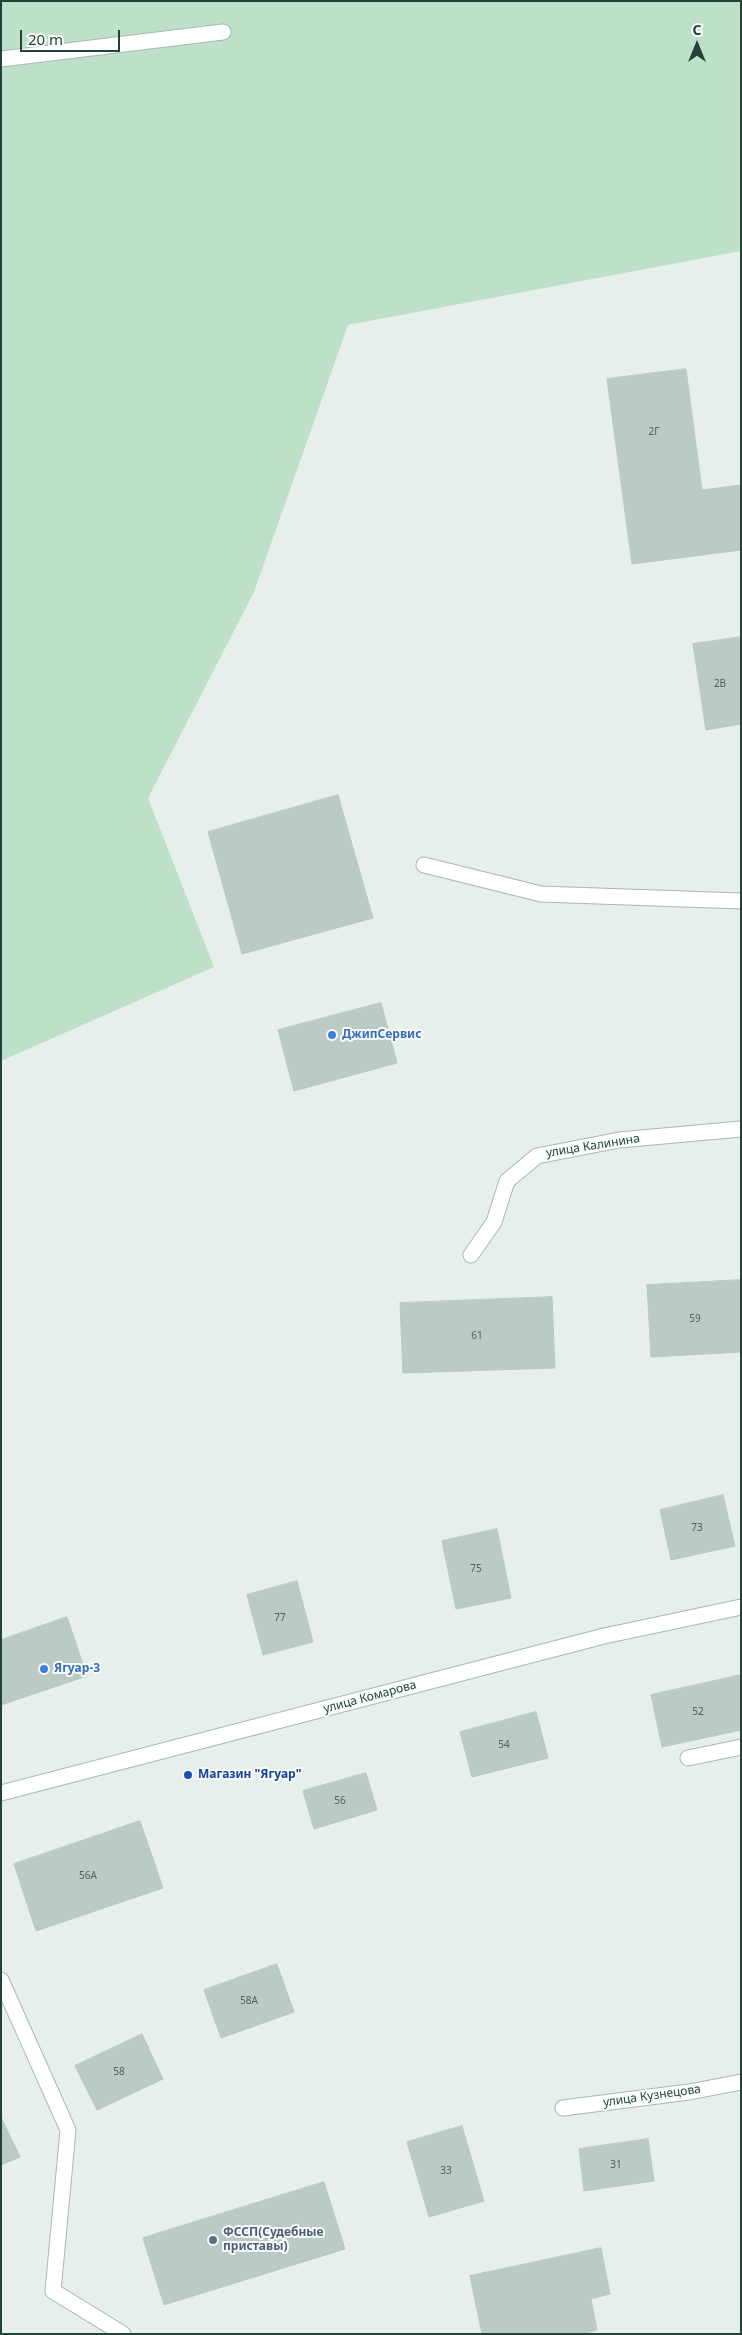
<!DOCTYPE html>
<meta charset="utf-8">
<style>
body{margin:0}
#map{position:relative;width:742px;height:2335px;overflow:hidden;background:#e6efeb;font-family:"Noto Sans",sans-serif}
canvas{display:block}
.frame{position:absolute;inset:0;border:2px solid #24423a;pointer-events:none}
.north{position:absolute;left:672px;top:20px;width:50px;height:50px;-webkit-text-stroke:4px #f7fbf9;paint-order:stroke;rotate:0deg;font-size:14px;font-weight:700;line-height:20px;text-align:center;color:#24423a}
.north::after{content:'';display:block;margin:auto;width:18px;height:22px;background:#24423a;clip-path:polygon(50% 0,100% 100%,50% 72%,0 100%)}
.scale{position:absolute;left:20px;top:30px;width:100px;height:22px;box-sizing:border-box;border:2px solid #24423a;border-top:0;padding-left:6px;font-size:15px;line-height:18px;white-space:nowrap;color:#24423a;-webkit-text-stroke:4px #f7fbf9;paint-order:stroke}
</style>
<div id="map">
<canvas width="742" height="2335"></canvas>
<div class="frame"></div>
<div class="north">С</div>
<div class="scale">20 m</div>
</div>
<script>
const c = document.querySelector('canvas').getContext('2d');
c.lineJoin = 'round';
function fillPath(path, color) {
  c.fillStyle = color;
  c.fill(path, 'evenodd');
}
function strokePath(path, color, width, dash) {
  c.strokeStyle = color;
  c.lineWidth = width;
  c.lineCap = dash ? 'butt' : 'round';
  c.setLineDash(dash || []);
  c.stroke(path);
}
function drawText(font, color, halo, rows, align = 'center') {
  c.font = font + ' "Noto Sans",sans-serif';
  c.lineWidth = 4;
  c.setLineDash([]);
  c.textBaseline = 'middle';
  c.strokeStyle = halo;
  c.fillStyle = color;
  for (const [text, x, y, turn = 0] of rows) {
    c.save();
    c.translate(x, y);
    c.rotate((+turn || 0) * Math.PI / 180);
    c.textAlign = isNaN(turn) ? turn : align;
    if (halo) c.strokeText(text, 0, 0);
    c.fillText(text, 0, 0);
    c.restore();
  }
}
fillPath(new Path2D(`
 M1,1h740v250l-393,74 -94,267 -106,206 66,169 -213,94z`), '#bfe0c8');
const building = new Path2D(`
 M686,369l16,121 39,-5v65l-109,14 -25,-185z
 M741,637v87l-35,6 -13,-86z
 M338,795l35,123 -131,36 -34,-122z
 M381,1003l16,60 -103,28 -16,-61z
 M741,1280v72l-90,5 -4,-72z
 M552,1297l3,71 -152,5 -3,-70z
 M723,1495l12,51 -64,14 -11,-50z
 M497,1529l14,69 -55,11 -14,-68z
 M297,1581l16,61 -50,13 -16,-60z
 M67,1617l20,59 -86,29v-65z
 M741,1675v55l-79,17 -11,-52z
 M536,1712l12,46 -76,19 -12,-45z
 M366,1773l11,37 -63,19 -11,-38z
 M140,1821l23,67 -127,43 -22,-67z
 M277,1964l17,48 -73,26 -17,-48z
 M142,2034l21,45 -66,31 -22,-44z
 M1,2117l19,40 -19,8z
 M462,2126l22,75 -55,16 -22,-75z
 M648,2139l6,42 -70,10 -5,-42z
 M324,2182l21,67 -181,56 -21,-67z
 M601,2248l9,46 -19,5 6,31 -16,4h-99l-12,-58z`);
fillPath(building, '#bbcac4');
strokePath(building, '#b8c9c2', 1);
const lane = new Path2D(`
 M1,59l222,-27
 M424,865l117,29 200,7
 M688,1758l53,-11
 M1,1980l67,150 -15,161 70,43`);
const street = new Path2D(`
 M471,1255l23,-33 13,-41 30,-25 82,-16 122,-11
 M563,2108l126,-16 52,-10`);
const secondary = new Path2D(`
 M1,1793l603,-157 137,-29`);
strokePath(lane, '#a8b8b2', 17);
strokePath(street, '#a8b8b2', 17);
strokePath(secondary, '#a4bbb3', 17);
strokePath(lane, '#fff', 15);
strokePath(street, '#fff', 15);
strokePath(secondary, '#fff', 15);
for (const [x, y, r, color] of [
 [332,1035,5,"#3f7fe0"],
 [44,1669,5,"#3f7fe0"],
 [188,1775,5,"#1a4fb4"],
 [213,2240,5,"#5c6f8a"]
]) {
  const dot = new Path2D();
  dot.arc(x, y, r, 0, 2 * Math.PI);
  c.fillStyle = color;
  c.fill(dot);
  strokePath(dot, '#f7fbf9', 2);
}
drawText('10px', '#4a645c', null, [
 ["2Г",654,432],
 ["2В",720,684],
 ["59",695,1319],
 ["61",477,1336],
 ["73",697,1528],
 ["75",476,1569],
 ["77",280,1618],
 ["52",698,1712],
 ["54",504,1745],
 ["56",340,1801],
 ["56А",88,1876],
 ["58А",249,2001],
 ["58",119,2072],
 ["31",616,2165],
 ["33",446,2171]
]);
drawText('bold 12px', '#366cbe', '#f7fbf9', [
 ["ДжипСервис",342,1035],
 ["Ягуар-3",54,1669]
], 'left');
drawText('12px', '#24423a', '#f7fbf9', [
 ["улица Калинина",593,1146,-9],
 ["улица Комарова",370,1697,-15],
 ["улица Кузнецова",652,2096,-8]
]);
drawText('bold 12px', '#164399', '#f7fbf9', [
 ["Магазин \"Ягуар\"",198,1775]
], 'left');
drawText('bold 12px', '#4e5e75', '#f7fbf9', [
 ["ФССП(Судебные",223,2233],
 ["приставы)",223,2247]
], 'left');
</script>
